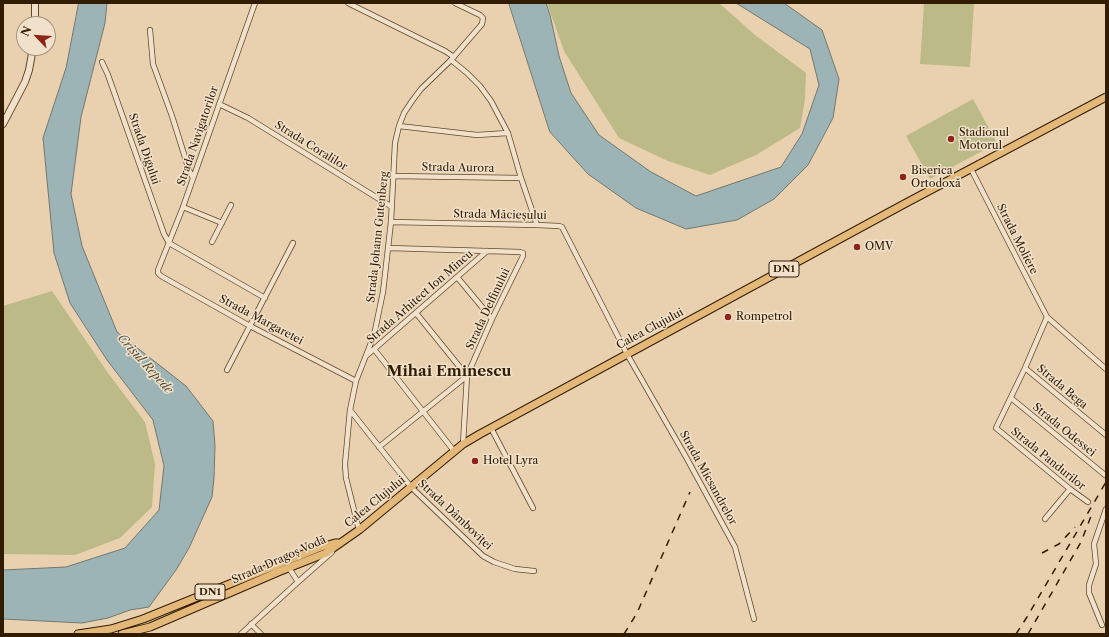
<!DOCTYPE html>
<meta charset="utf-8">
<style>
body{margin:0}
#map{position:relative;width:1109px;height:637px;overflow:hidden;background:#e9d1af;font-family:"Libre Caslon Text",serif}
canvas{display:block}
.frame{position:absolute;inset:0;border:4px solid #321c01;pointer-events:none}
.north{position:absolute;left:16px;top:16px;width:40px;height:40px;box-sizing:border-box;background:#f1e1cb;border:1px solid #a5927a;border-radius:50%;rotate:295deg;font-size:11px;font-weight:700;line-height:16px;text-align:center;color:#321c01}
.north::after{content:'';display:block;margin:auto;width:14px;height:18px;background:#8f2418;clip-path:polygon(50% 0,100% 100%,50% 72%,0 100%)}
</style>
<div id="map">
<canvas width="1109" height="637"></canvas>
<div class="frame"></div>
<div class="north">N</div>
</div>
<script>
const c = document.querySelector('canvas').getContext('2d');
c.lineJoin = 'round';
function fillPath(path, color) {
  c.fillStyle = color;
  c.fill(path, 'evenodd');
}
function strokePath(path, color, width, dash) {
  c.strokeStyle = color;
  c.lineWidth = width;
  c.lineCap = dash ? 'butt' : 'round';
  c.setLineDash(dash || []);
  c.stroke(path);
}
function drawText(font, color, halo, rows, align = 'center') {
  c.font = font + ' "Libre Caslon Text",serif';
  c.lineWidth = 3;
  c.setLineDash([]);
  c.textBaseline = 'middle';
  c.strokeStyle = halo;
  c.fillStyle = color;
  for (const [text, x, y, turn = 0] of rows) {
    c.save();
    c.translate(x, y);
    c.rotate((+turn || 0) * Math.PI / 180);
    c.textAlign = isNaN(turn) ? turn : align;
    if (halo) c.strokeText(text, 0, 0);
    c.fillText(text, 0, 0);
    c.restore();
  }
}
fillPath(new Path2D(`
 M547,3h172l36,32 51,38 -1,26 -5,29 -44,27 -46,20 -42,-14 -49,-23 -55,-87z
 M924,3h50l-4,64 -50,-3z
 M973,99l24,44 -67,36 -24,-43z
 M52,291l56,82 37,49 10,42 -3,43 -32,31 -45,17 -72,-1v-248z`), '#bcba87');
const water = new Path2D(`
 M79,3h28l-2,20 -24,94 -10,77 11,52 35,86 69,54 27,35 2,25 -1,32 -2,19 -23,51 -13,22 -27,37 -19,3 -22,8 -26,5 -79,-4v-49l63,-3 59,-19 34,-38 5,-44 -11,-46 -46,-60 -37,-57 -16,-50 -11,-115 23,-70z
 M509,3h37l4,12 9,41 12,37 28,42 52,37 45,24 85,-29 21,-33 17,-49 -9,-36 -74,-46h48l38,27 17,49 -6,39 -25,47 -34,34 -37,21 -51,9 -50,-21 -48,-34 -38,-42z`);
fillPath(water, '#9db4b6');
strokePath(water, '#72776e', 1);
const minor = new Path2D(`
 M255,3l-72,204 -25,63v3l3,3 89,50 106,55
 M348,3l97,48 9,6
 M150,30l3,34 19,52 17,54 4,8
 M451,60l16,13 13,13 11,15 17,32 13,45 16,47
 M102,62l6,13 56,159 5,9 96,55
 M219,104l29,14 144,89
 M399,126l78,9 31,-2
 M971,169l76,148 59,52
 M394,176l127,2
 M183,207l39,16
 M391,222l146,3 22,1 3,1 65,127 59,103 49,90 19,72
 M212,242l19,-37
 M389,248l131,4 3,1v3l-31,63 -25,57 -4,68
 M457,277l35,42
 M416,313l51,63
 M1047,317l-22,51 -29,60 74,61 18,13
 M374,349l80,102
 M366,356l121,-105
 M1025,368l81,67
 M227,370l66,-127
 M1011,398l94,77
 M350,410l61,77 72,69 11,6 21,7 19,2
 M491,428l42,80
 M379,447l88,-71
 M1045,519l25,-30
 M359,530l-13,-52 -1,-14 5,-54 6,-29 18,-46 9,-43 8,-70 4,-79 4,-17 5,-13 8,-12 9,-12 30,-29 31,-36 1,-6 -3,-3 -25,-12
 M289,568l9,14
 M251,624l10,10
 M1102,625l-13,-32v-8l7,-21 -2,-20 12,-35
 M241,634l57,-52 34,-30`);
const tertiary = new Path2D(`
 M35,24v-21
 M3,124l22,-42 4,-12 4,-22`);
const primary = new Path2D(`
 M78,634l33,-5 32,-10 178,-72 14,-4h5
 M122,634l28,-7 128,-55 48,-19 33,-23 104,-86 17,-10 426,-231 200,-106`);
strokePath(minor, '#60492c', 6);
strokePath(tertiary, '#60492c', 8);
strokePath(primary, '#321c01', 9);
strokePath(minor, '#f1e1cb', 4.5);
strokePath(tertiary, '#f1e1cb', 6);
strokePath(primary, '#e4b878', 7);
strokePath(new Path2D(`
 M1042,553l17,-9 16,-17
 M624,634l13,-21 53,-121
 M1016,634l11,-17 79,-135
 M1028,634l53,-92 12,-31
 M1089,634h17`), '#321c01', 1.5, [7, 7]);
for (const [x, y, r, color] of [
 [951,139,4,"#8f2418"],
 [903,177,4,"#8f2418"],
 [857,247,4,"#8f2418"],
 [728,317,4,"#8f2418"],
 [475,461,4,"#8f2418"]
]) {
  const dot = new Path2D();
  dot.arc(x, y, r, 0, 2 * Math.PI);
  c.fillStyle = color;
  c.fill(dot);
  strokePath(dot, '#f1e1cb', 1.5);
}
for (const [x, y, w] of [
 [784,269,30],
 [210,592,30]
]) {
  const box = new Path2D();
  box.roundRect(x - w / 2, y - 8, w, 16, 3);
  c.fillStyle = '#f1e1cb';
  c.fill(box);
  strokePath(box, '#321c01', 1);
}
drawText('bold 10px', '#321c01', null, [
 ["DN1",784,269],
 ["DN1",210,592]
]);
drawText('11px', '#321c01', '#f1e1cb', [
 ["Stadionul",959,133],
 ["Motorul",959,146],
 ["Biserica",911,171],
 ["Ortodoxă",911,184],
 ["OMV",865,247],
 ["Rompetrol",736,317],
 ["Hotel Lyra",483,461]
], 'left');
drawText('11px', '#321c01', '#f1e1cb', [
 ["Strada Navigatorilor",198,136,-71],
 ["Strada Coralilor",311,146,32],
 ["Strada Digului",144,149,71],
 ["Strada Aurora",458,168,1],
 ["Strada Măcieșului",500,215,1],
 ["Strada Johann Gutenberg",378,237,-84],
 ["Strada Molière",1017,239,63],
 ["Strada Arhitect Ion Mincu",420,297,-41],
 ["Strada Delfinului",488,309,-65],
 ["Strada Margaretei",261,320,28],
 ["Calea Clujului",650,329,-28],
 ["Strada Bega",1062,387,40],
 ["Strada Odessei",1064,430,39],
 ["Strada Pandurilor",1048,459,39],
 ["Strada Micsandrelor",708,478,61],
 ["Calea Clujului",375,502,-39],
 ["Strada Dâmboviței",455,515,43],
 ["Strada Dragoș Vodă",279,560,-24]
]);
drawText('italic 12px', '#524a37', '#f1e1cb', [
 ["Crișul Repede",145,364,48]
]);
drawText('bold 15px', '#321c01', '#f1e1cb', [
 ["Mihai Eminescu",449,372]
]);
</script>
